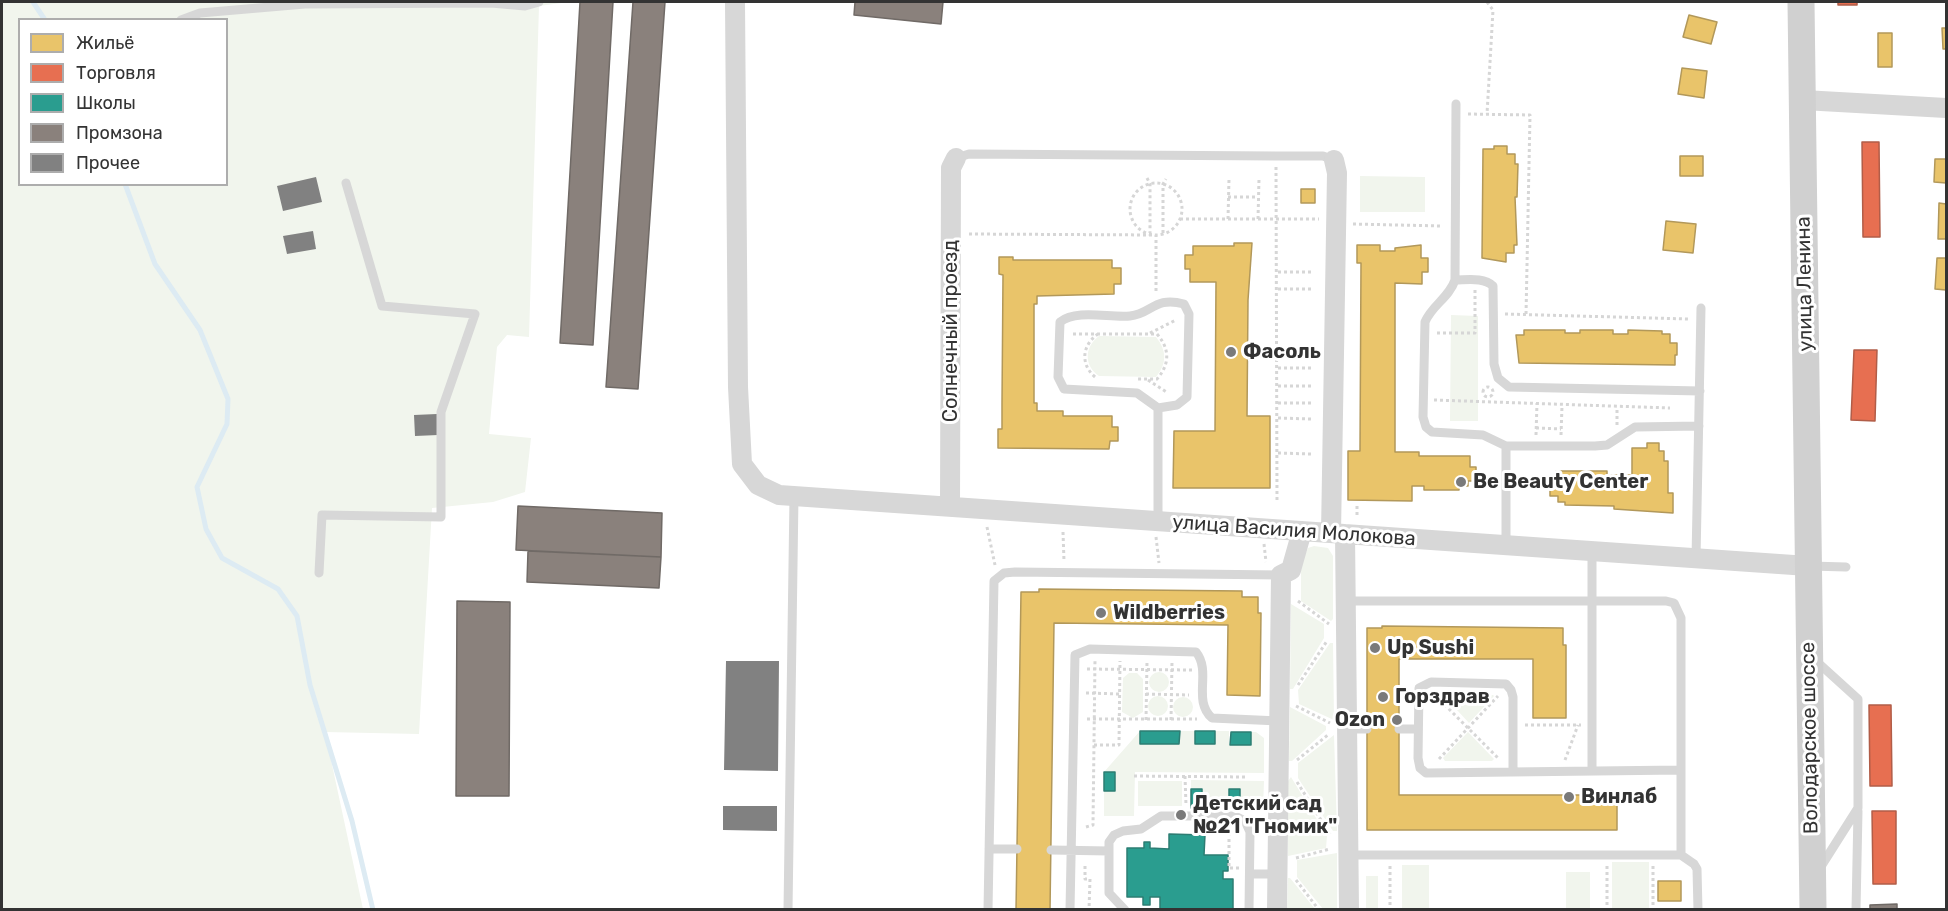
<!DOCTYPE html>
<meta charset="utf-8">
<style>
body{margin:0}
#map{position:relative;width:1948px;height:911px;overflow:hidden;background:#fff;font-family:Rubik,sans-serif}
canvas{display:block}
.frame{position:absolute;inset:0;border:3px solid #333;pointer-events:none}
.legend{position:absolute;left:18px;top:18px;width:210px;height:168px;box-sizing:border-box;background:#fff;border:2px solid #adadad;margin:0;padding:8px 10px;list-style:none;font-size:18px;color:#333}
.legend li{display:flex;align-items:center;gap:12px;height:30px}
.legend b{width:30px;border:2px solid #adadad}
</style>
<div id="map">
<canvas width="1948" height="911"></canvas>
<div class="frame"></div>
<ul class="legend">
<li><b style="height:16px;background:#e9c46a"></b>Жильё</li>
<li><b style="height:16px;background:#e76f51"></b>Торговля</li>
<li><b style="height:16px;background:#2a9d8f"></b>Школы</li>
<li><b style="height:16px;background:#8a817c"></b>Промзона</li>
<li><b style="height:16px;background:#818181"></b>Прочее</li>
</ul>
</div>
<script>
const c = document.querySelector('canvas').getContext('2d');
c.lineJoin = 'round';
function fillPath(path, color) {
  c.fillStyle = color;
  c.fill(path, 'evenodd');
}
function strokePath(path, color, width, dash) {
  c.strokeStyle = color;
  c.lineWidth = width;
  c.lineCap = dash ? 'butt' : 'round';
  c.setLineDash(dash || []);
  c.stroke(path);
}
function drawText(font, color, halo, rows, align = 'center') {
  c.font = font + ' Rubik,sans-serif';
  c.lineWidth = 6;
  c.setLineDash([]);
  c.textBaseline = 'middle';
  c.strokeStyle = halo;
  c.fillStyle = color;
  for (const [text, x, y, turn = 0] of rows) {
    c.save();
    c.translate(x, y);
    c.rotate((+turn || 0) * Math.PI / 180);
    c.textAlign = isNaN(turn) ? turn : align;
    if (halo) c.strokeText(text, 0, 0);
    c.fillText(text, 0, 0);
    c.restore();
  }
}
fillPath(new Path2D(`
 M2,2h567l-30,4 -10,331 -22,-2 -10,12 -8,87 42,4 -6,54 -32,10 -61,6 -13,226 -94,-2 38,177h-361zM20,20h206v164h-206z
 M1360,176l65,1v35h-65z
 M1451,315l27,1v105h-28z
 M1099,336l57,1c11,13 11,27 0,40l-57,-1c-15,-10 -15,-29 0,-40z
 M1314,546l14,2 5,8v63l-2,2 -30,-20v-37l7,-16z
 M1291,604l33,20v14l-31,51h-3z
 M1330,643h3l1,77 -35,-16 -1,-14z
 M1149 682a10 10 0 1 1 20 0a10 10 0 1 1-20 0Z
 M1129,673h8l6,6v33l-10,6 -11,-6 1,-34z
 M1447,695h46l1,1 -25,27 -24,-26z
 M1148 706a10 10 0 1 1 20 0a10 10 0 1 1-20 0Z
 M1173 707a10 10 0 1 1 20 0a10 10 0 1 1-20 0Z
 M1290,707l36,19v4l-34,31h-3z
 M1140,731v13h39l1,-13h15l1,13h19v-13h14v14h21l1,-13h5l8,6v35l-129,-1 -1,44h-30v-25h11v-19h-11z
 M1468,732l26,27 -2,2h-47l-2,-3z
 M1334,735l3,96h-4l-35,-53v-15z
 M1291,777l36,59 -1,12 -38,8v-75z
 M1191,780l73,1 -1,28h-23v-20h-11l-1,19h-26v-19h-11z
 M1138,781h44v25h-44z
 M1337,853v56h-14l-26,-32v-17z
 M1612,862h37v47h-37z
 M1402,865h27v44h-27z
 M1566,872h24v37h-24z
 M1366,876h12v33h-12z
 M1288,878h2l25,31h-28z`), '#f1f5ed');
const homes = new Path2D(`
 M1689,15l28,7 -6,22 -28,-7z
 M1942,28h4v21h-3z
 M1878,33h14v34h-14z
 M1682,68l25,3 -3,27 -26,-4z
 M1494,146h13v8h8v10h3l-1,33h-2l2,48h-3v8h-8v9l-24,-4 1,-109h11z
 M1680,156h23v20h-23z
 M1935,159h11v24l-12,-1z
 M1301,189h14v14h-14z
 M1939,203l7,1v35h-8z
 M1666,221l30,3 -3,29 -30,-3z
 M1234,243h18l-4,57 -1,116h23v72h-97l1,-57h41l1,-149h-26v-13h-5v-14h8v-9h41z
 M1357,245h23v6h15v-3l26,-3v13h7v14h-6v12l-27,-1v169h24v4h51v11h6v14h-8v5h-9v4h-35v-4h-12v15l-64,-1v-49h12l1,-188h-4z
 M999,257h14v3h99v8h9v16h-7v10l-77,2v8h-3v99h3v8h26v5h49v11h6v14h-8l-1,8 -111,-1v-19h4v-26l1,-128 -4,-1z
 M1937,258h9v32l-11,-1z
 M1524,330h41v3h15v-3h33v4h15v-4l34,1v3h8v9h7v12h-2v10l-156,-2 -3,-28h8z
 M1647,443h12v8h5v10h4v32h5v20l-59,-4v-3l-49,-1v-3h-7v-6h-8v-16h6v-9h51v4h25v-27h15z
 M1039,589l203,2v6h16v16h3l-1,83 -33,-1 1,-70 -174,-2 -4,287h-34l5,-318h18z
 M1382,626l181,2v17h3v73h-33v-59h-134v136h218v35h-250v-202h15z
 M1658,881h23v20h-23z`);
fillPath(homes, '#e9c46a');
strokePath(homes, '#b2985a', 1.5);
const shops = new Path2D(`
 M1838,2h19v3h-19z
 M1862,142h17l1,95h-17z
 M1854,350h23l-2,71 -24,-1z
 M1869,705h22l1,81h-22z
 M1872,811h24v73h-23z`);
fillPath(shops, '#e76f51');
strokePath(shops, '#b15d48', 1.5);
const schools = new Path2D(`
 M1140,731h40l-1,13h-39z
 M1195,731h20v13h-20z
 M1231,732h20v13h-21z
 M1104,772h11v19h-11z
 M1191,789h11v19h-11z
 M1229,789h11v20l-11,-1z
 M1169,834l36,1 -1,20h24v16h-5v8h10v31h-73v-13h-10v8h-7v-8h-16v-49h17v-6h6v6l19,1z`);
fillPath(schools, '#2a9d8f');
strokePath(schools, '#2d7d73', 1.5);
const industry = new Path2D(`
 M580,2h33l-20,343 -33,-2z
 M633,2h32l-27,387 -32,-2z
 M855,2h88l-2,22 -87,-9z
 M518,506l144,7 -1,44 -145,-7z
 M528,551l133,6 -2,31 -132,-6z
 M457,601l53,1 -1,194h-53z
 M1897,904v6h-27v-5z`);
fillPath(industry, '#8a817c');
strokePath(industry, '#706a66', 1.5);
strokePath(new Path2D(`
 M33,2l12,18
 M125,184l30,80 45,66 28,69 -1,25 -30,63 9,42 16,29 56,31 19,27 13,69 42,136 21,89`), '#ddebf3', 5);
fillPath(new Path2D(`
 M316,177l6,25 -39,9 -6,-25z
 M313,231l3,18 -29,5 -4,-18z
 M437,414l1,21 -23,1 -1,-21z
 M726,661h53l-1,110 -54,-1z
 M723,806h54v25l-54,-1z`), '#818181');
strokePath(new Path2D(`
 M1487,2l6,8 -6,104
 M1468,114l62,1 -4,200
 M1276,167l1,334
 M1147,178l3,6v49
 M1130 209a26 26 0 1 1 52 0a26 26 0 1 1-52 0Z
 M1228,197h30
 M1180,219h139
 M1228,219l1,-40
 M1258,219l1,-40
 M1353,224l89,2
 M1163,233v-49l3,-5
 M969,234l187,1v58
 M1278,272h33
 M1278,289h33
 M1505,314l183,5
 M1150,333l26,-13
 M1437,333h38v-43
 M1073,334h84c13,15 13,30 0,45h-20
 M1278,349l33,1
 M1278,368h33
 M1095,377c-15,-13 -13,-32 3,-43
 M1148,380l20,13
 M1278,386h33
 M1483 392a5 5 0 1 1 10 0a5 5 0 1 1-10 0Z
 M1434,400l236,8
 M1278,403h33
 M1278,418l33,1
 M1617,425v-17
 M1536,428l25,1
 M1536,435l1,-32
 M1561,435l1,-29
 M1278,453l33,1
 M1357,506v11
 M987,527l8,38
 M1063,532l1,29
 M1156,537l3,26
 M1264,544l2,18
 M1298,601l31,23
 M1087,669l105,1
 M1298,685l29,-44
 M1086,693l34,1
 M1146,694l43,1
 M1436,696l63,63
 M1296,706l34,17
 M1087,719h110
 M1146,720l1,-59
 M1171,720l1,-58
 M1525,725h56
 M1094,745h25l1,-84
 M1439,759l59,-63
 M1297,760l32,-26
 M1565,760l13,-35
 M1134,776l111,1
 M1185,776l1,29
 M1297,782l33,52
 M1086,827l7,-2 2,-165
 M1229,827v41h10
 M1296,858l34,-9
 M1085,866v13h5l-1,31
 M1390,866v44
 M1607,866v44
 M1653,866v44
 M1296,880l23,30`), '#d6d6d6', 3, [3, 3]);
strokePath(new Path2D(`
 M181,20l19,-7 105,-9 186,-1 34,3 14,-4
 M1456,104l-1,176c-6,18 -23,25 -30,42l-2,95 3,10 6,5 51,3 23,11h89l12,-1 28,-18 64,-1
 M956,158l13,-4 307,2h47l11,4
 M1455,280c12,0 29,-3 38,6l1,78 4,14 11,9 191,4
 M1158,521v-113l-21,-15 -73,-4 -6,-12 2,-55c17,-13 49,-4 70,-6 22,-2 24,-20 54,-12l5,10 -2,83 -10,8 -19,3
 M1506,545v-99
 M1592,551v219
 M1696,558l5,-250
 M1810,566l36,1
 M319,573l3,-58 119,2v-105l34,-98 -93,-8 -36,-123
 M1346,601h320l8,2 7,15v237h-333
 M1815,660l43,39v109l-38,60
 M1347,729h20
 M1399,729h19
 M1513,770v-73l-2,-7 -5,-6 -75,-2 -12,6 -1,70 2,10 6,5 255,-3
 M989,849h28
 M1051,850l58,1
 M1681,855l13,9 3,5 1,41
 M1250,874h27
 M788,910l6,-414
 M988,910l6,-329 10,-8 11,-1 266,3
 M1070,910l5,-255 15,-6 106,3c16,20 -4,48 16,66l67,3
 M1125,910l-16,-17v-51l5,-7 9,-4 18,-2 20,-13h74l10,5 5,11 -1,78
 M1856,910l2,-99`), '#d7d7d7', 9);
strokePath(new Path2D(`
 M735,2l3,385 4,77 16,21 21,10 1029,71
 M1803,100l143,8
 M950,507l1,-339 5,-10
 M1331,533l6,-360 -3,-13
 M1345,534l4,376
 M1277,910l4,-335 10,-5 11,-39`), '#d7d7d7', 20);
strokePath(new Path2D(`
 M1801,2l12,908`), '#d0d0d0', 27);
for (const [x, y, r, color] of [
 [1231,352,6,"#7a7a7a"],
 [1461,482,6,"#7a7a7a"],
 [1101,613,6,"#7a7a7a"],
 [1375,648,6,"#7a7a7a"],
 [1383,697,6,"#7a7a7a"],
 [1397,720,6,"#7a7a7a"],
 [1569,797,6,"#7a7a7a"],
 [1181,815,6,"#7a7a7a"]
]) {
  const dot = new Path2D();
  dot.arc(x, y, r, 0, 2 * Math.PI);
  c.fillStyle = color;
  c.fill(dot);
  strokePath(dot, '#fff', 2);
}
drawText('20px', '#333', '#fff', [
 ["улица Ленина",1805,284,-91],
 ["Солнечный проезд",951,331,-90],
 ["улица Василия Молокова",1294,531,4],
 ["Володарское шоссе",1810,738,-91]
]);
drawText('bold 20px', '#333', '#fff', [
 ["Фасоль",1243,352],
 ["Be Beauty Center",1473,482],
 ["Wildberries",1113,613],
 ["Up Sushi",1387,648],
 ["Горздрав",1395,697],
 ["Ozon",1385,720,"right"],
 ["Винлаб",1581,797],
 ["Детский сад",1193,804],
 ["№21 \"Гномик\"",1193,827]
], 'left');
</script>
